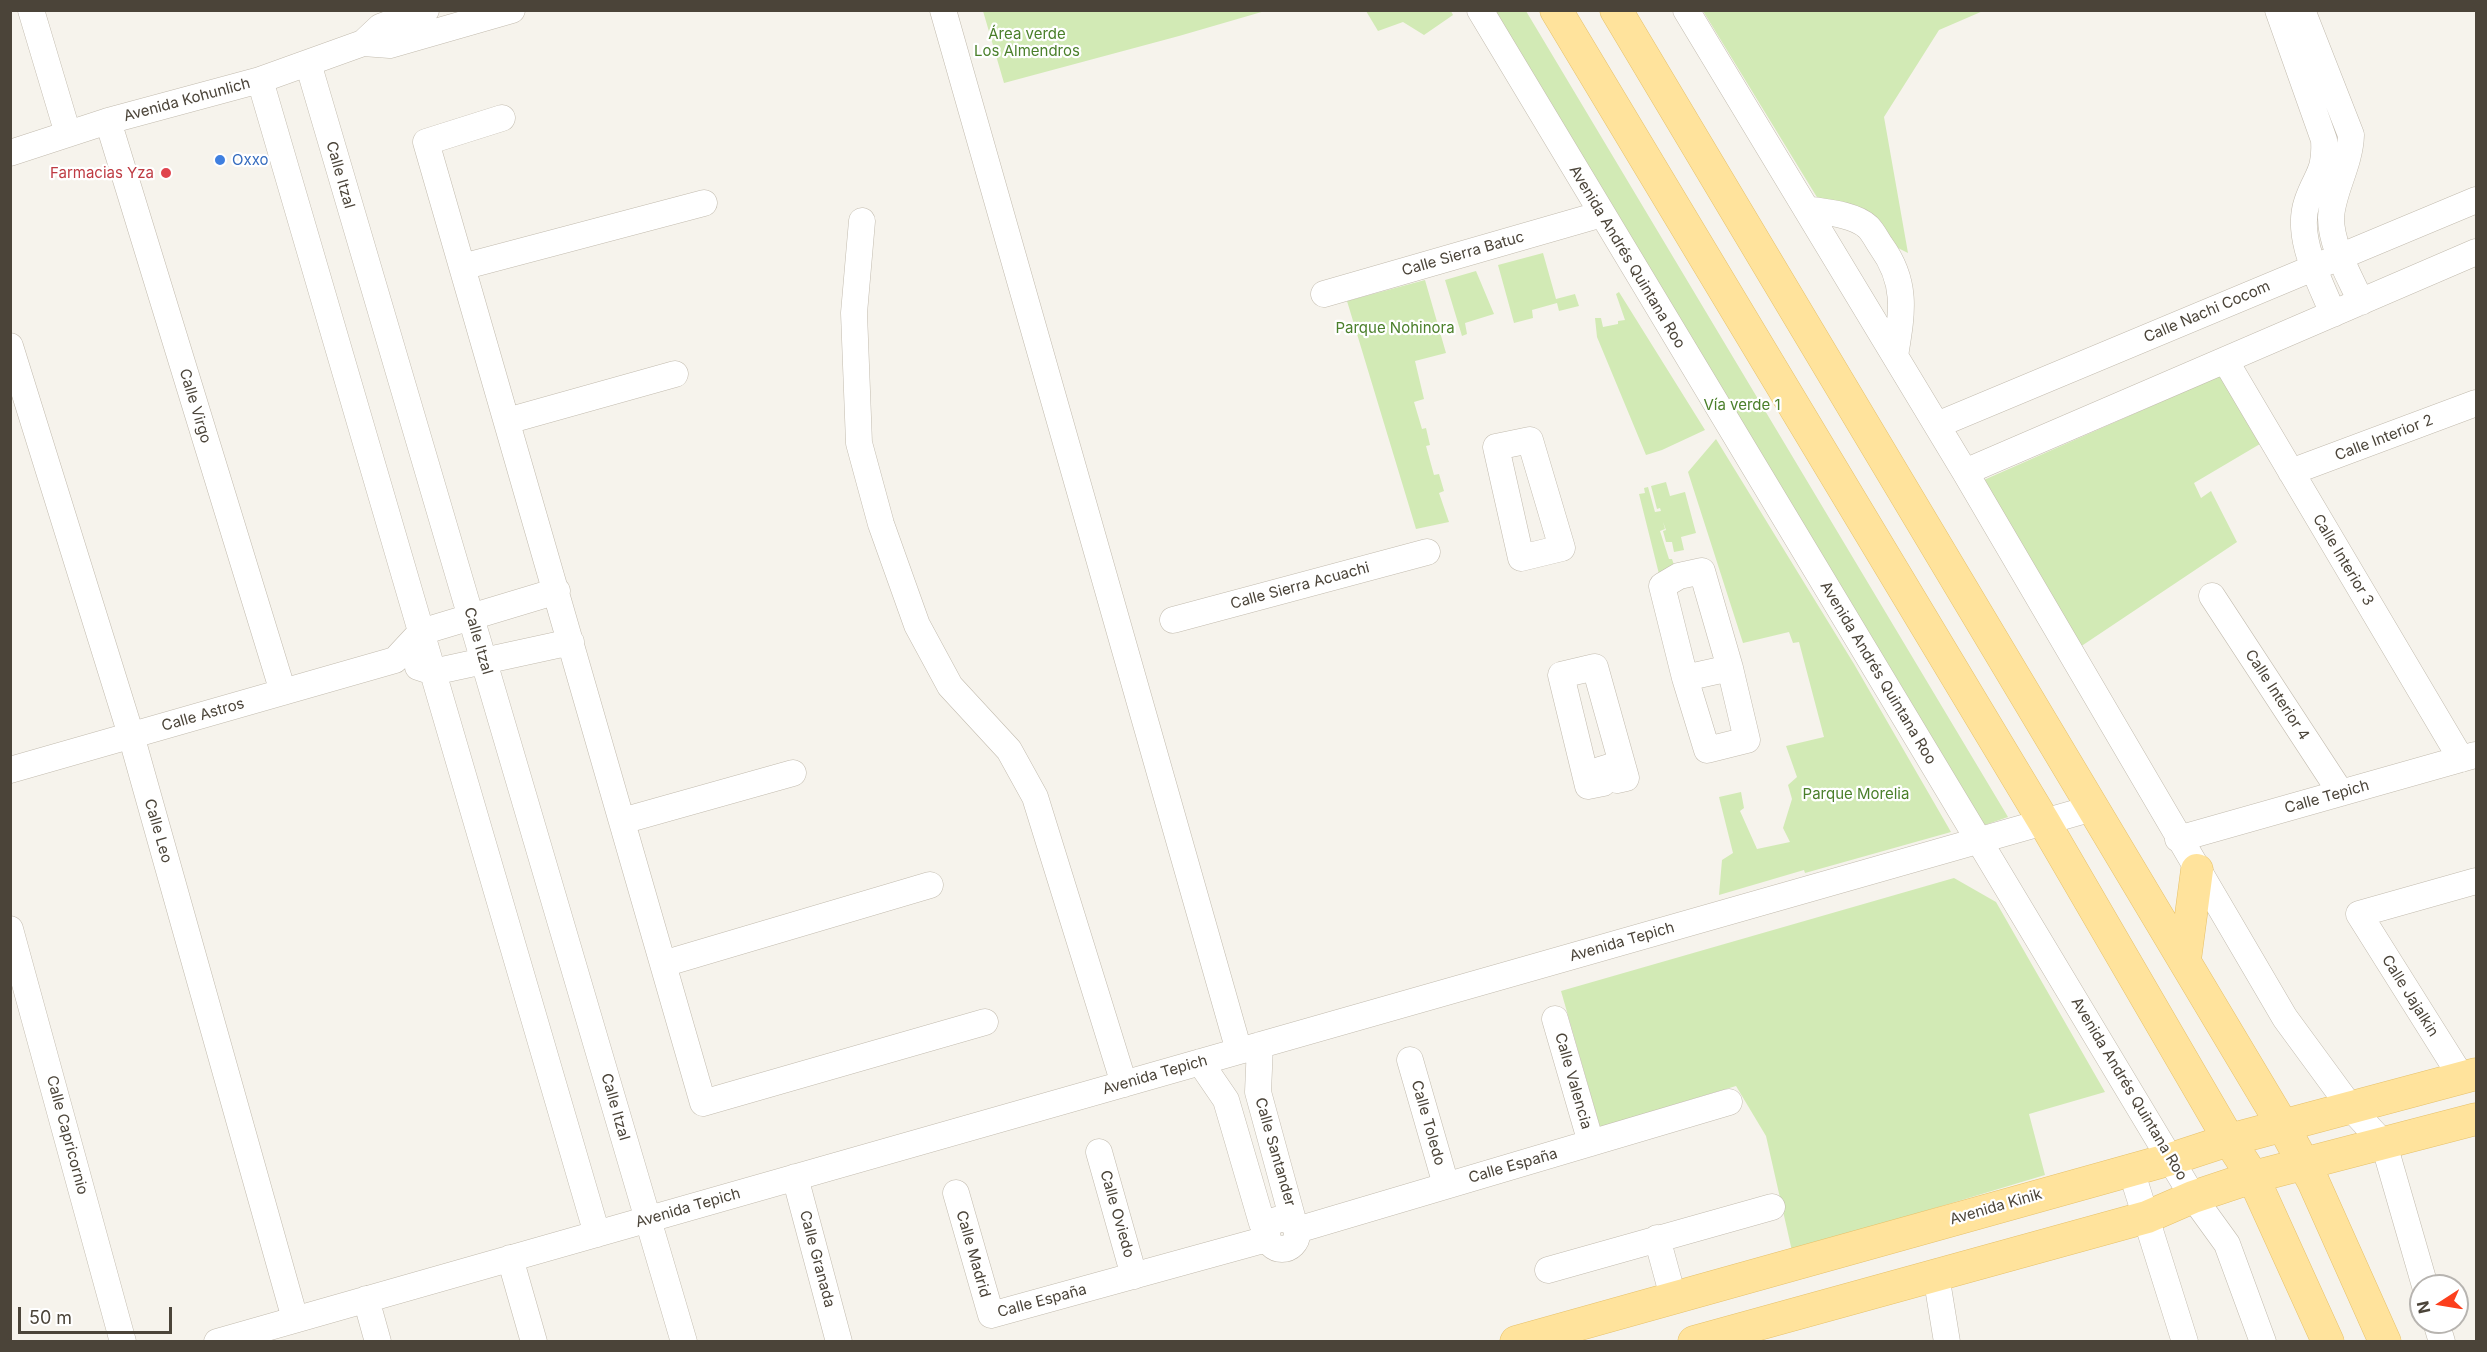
<!DOCTYPE html>
<meta charset="utf-8">
<style>
body{margin:0}
#map{position:relative;width:2487px;height:1352px;overflow:hidden;background:#f6f3ec;font-family:Inter,sans-serif}
canvas{display:block}
.frame{position:absolute;inset:0;border:12px solid #4b4439;pointer-events:none}
.north{position:absolute;left:2409px;top:1274px;width:60px;height:60px;box-sizing:border-box;background:#fff;border:2px solid #b7b4b0;border-radius:50%;rotate:258deg;font-size:16px;font-weight:700;line-height:24px;text-align:center;color:#4b4439}
.north::after{content:'';display:block;margin:auto;width:21px;height:27px;background:#fc3f1d;clip-path:polygon(50% 0,100% 100%,50% 72%,0 100%)}
.scale{position:absolute;left:18px;top:1307px;width:154px;height:27px;box-sizing:border-box;border:3px solid #4b4439;border-top:0;padding-left:8px;font-size:18px;line-height:21px;white-space:nowrap;color:#4b4439;-webkit-text-stroke:4px #fff;paint-order:stroke}
</style>
<div id="map">
<canvas width="2487" height="1352"></canvas>
<div class="frame"></div>
<div class="north">N</div>
<div class="scale">50 m</div>
</div>
<script>
const c = document.querySelector('canvas').getContext('2d');
c.lineJoin = 'round';
function fillPath(path, color) {
  c.fillStyle = color;
  c.fill(path, 'evenodd');
}
function strokePath(path, color, width, dash) {
  c.strokeStyle = color;
  c.lineWidth = width;
  c.lineCap = dash ? 'butt' : 'round';
  c.setLineDash(dash || []);
  c.stroke(path);
}
function drawText(font, color, halo, rows, align = 'center') {
  c.font = font + ' Inter,sans-serif';
  c.lineWidth = 4.5;
  c.setLineDash([]);
  c.textBaseline = 'middle';
  c.strokeStyle = halo;
  c.fillStyle = color;
  for (const [text, x, y, turn = 0] of rows) {
    c.save();
    c.translate(x, y);
    c.rotate((+turn || 0) * Math.PI / 180);
    c.textAlign = isNaN(turn) ? turn : align;
    if (halo) c.strokeText(text, 0, 0);
    c.fillText(text, 0, 0);
    c.restore();
  }
}
fillPath(new Path2D(`
 M983,11v-1l282,1 -86,25 -175,47z
 M1451,11l2,4 -29,20 -21,-13 -25,9 -12,-20z
 M1490,11h36l482,806 -29,10z
 M1703,11h280l-44,19 -55,87 24,136 -82,-41z
 M1543,253l13,46 19,-5 4,12 -20,5 -2,-8 -25,7 1,8 -19,5 -16,-58z
 M1476,271l18,43 -29,9 2,11 -5,2 -17,-56z
 M1425,280l21,73 -31,8 9,38 -10,3 8,27 4,-1 4,17 -4,1 8,29 5,-1 5,17 -5,2 10,29 -33,7 -69,-228z
 M1619,292l86,138 -43,20 -16,5 -49,-118 -2,-19h6l2,9 15,-3v-3l7,-1 -9,-26z
 M2222,375l38,69 -66,39 7,15 10,-7 26,51 -163,109 -97,-168z
 M1716,439l138,225 97,168 -146,41 -1,-3 -85,25 3,-35 11,-7 -14,-56 22,-5 3,16 -4,3 17,38 33,-7 -7,-14 9,-29 -4,-14 9,-8 -11,-31 38,-9 -25,-95 -6,1 -4,-11 -46,11 -55,-171z
 M1666,482l4,14 15,-4 11,41 -15,4 3,13 -10,2 -2,-10h-6l-3,-11 3,-1 -3,-8 2,7 -5,2 9,28h3l3,9 -13,18 -23,-92 6,-1 -1,-5 4,-1 7,25 6,-1 -1,-3 -3,1 -6,-23z
 M1954,878l42,24 109,190 -76,22 16,61 -253,76 -26,-115 -30,-50 -136,41 -39,-136z`), '#d2eab5');
const minor = new Path2D(`
 M31,10l37,124
 M943,10l296,1041
 M1480,10l713,1187 34,47 36,98
 M1686,10l279,462 320,546 66,90 33,36 41,142
 M2278,10l46,130c2,33 -8,35 -17,62 -12,36 13,79 26,112
 M2302,10l49,125c-1,30 -19,57 -20,83 0,28 19,59 30,84
 M363,43l27,2 122,-35
 M308,63l376,1279
 M260,80l337,1154
 M502,118l-76,24 277,961 282,-81
 M108,121l175,571
 M10,153l98,-32 152,-41 103,-37 17,-16 46,-17
 M1806,209c18,3 48,5 62,18 5,5 9,13 13,19 27,37 21,67 14,110
 M862,221l-8,92 5,130 22,81 36,101 33,61 59,64 26,47 89,287
 M462,267l242,-64
 M1324,294l278,-80
 M10,346l121,389 164,584
 M2225,360l236,399
 M507,421l168,-47
 M1937,425l539,-225
 M1530,440l32,108 -41,10 -25,-111z
 M1965,472l511,-220
 M2291,472l185,-69
 M1702,571l28,97 -45,10 -23,-92 17,-10z
 M2212,596l129,197
 M1173,620l254,-68
 M418,667l15,5 138,-30
 M1595,667l31,111 -9,2 -4,-14 -13,4 3,13 -15,3 -27,-111z
 M1730,668l17,72 -40,10 -22,-72z
 M10,770l385,-110 26,-28 136,-41
 M622,821l171,-48
 M2178,839l297,-84
 M10,929l113,413
 M663,964l267,-79
 M1555,1019l36,124
 M1260,1045l-2,47 36,132
 M1410,1060l36,125
 M1200,1062l26,38 36,123 5,8
 M2462,1078l-103,-164 117,-33
 M1099,1152l35,124
 M2131,1170l54,172
 M795,1177l44,165
 M956,1193l35,122 276,-76
 M1267 1234a15 15 0 1 1 30 0a15 15 0 1 1-30 0Z
 M1297,1230l432,-128
 M1657,1238l16,59
 M510,1258l24,84
 M1548,1270l224,-63
 M1936,1275l11,67
 M366,1299l12,43
 M2436,1322l6,20
 M217,1342l1876,-534`);
const major = new Path2D(`
 M1556,10l488,812 185,318 24,37 75,165
 M1616,10l667,1116 30,55 72,161
 M2185,960l12,-90
 M1516,1342l655,-183 58,-19 247,-66
 M1694,1342l453,-125 46,-20 60,-20 223,-58`);
strokePath(minor, '#c2bbae', 27);
strokePath(major, '#e6c16a', 33);
strokePath(minor, '#fff', 26);
strokePath(major, '#ffe39c', 32);
for (const [x, y, r, color] of [
 [220,160,6,"#3f7fe0"],
 [166,173,6,"#e0444e"]
]) {
  const dot = new Path2D();
  dot.arc(x, y, r, 0, 2 * Math.PI);
  c.fillStyle = color;
  c.fill(dot);
  strokePath(dot, '#fff', 2);
}
drawText('15px', '#4a7f2a', '#fff', [
 ["Área verde",1027,34],
 ["Los Almendros",1027,51],
 ["Parque Nohinora",1395,328],
 ["Vía verde 1",1742,405],
 ["Parque Morelia",1856,794]
]);
drawText('15px', '#4b4439', '#fff', [
 ["Avenida Kohunlich",187,100,-15],
 ["Calle Itzal",340,175,74],
 ["Calle Sierra Batuc",1463,254,-16],
 ["Avenida Andrés Quintana Roo",1627,257,59],
 ["Calle Nachi Cocom",2207,312,-23],
 ["Calle Virgo",195,406,73],
 ["Calle Interior 2",2384,438,-21],
 ["Calle Interior 3",2343,560,59],
 ["Calle Sierra Acuachi",1300,586,-15],
 ["Calle Itzal",478,641,74],
 ["Avenida Andrés Quintana Roo",1878,673,59],
 ["Calle Interior 4",2277,695,57],
 ["Calle Astros",203,715,-16],
 ["Calle Tepich",2327,797,-16],
 ["Calle Leo",158,831,74],
 ["Avenida Tepich",1622,942,-16],
 ["Calle Jajalkin",2410,996,58],
 ["Avenida Tepich",1155,1075,-16],
 ["Calle Valencia",1573,1081,74],
 ["Avenida Andrés Quintana Roo",2129,1089,59],
 ["Calle Itzal",615,1107,74],
 ["Calle Toledo",1428,1123,74],
 ["Calle Capricornio",67,1135,75],
 ["Calle Santander",1275,1152,74],
 ["Calle España",1513,1166,-16],
 ["Avenida Kinik",1996,1207,-16],
 ["Avenida Tepich",688,1208,-16],
 ["Calle Oviedo",1117,1214,74],
 ["Calle Madrid",973,1254,74],
 ["Calle Granada",817,1259,75],
 ["Calle España",1042,1301,-15]
]);
drawText('15px', '#366cbe', '#fff', [
 ["Oxxo",232,160]
], 'left');
drawText('15px', '#be3a42', '#fff', [
 ["Farmacias Yza",154,173]
], 'right');
</script>
